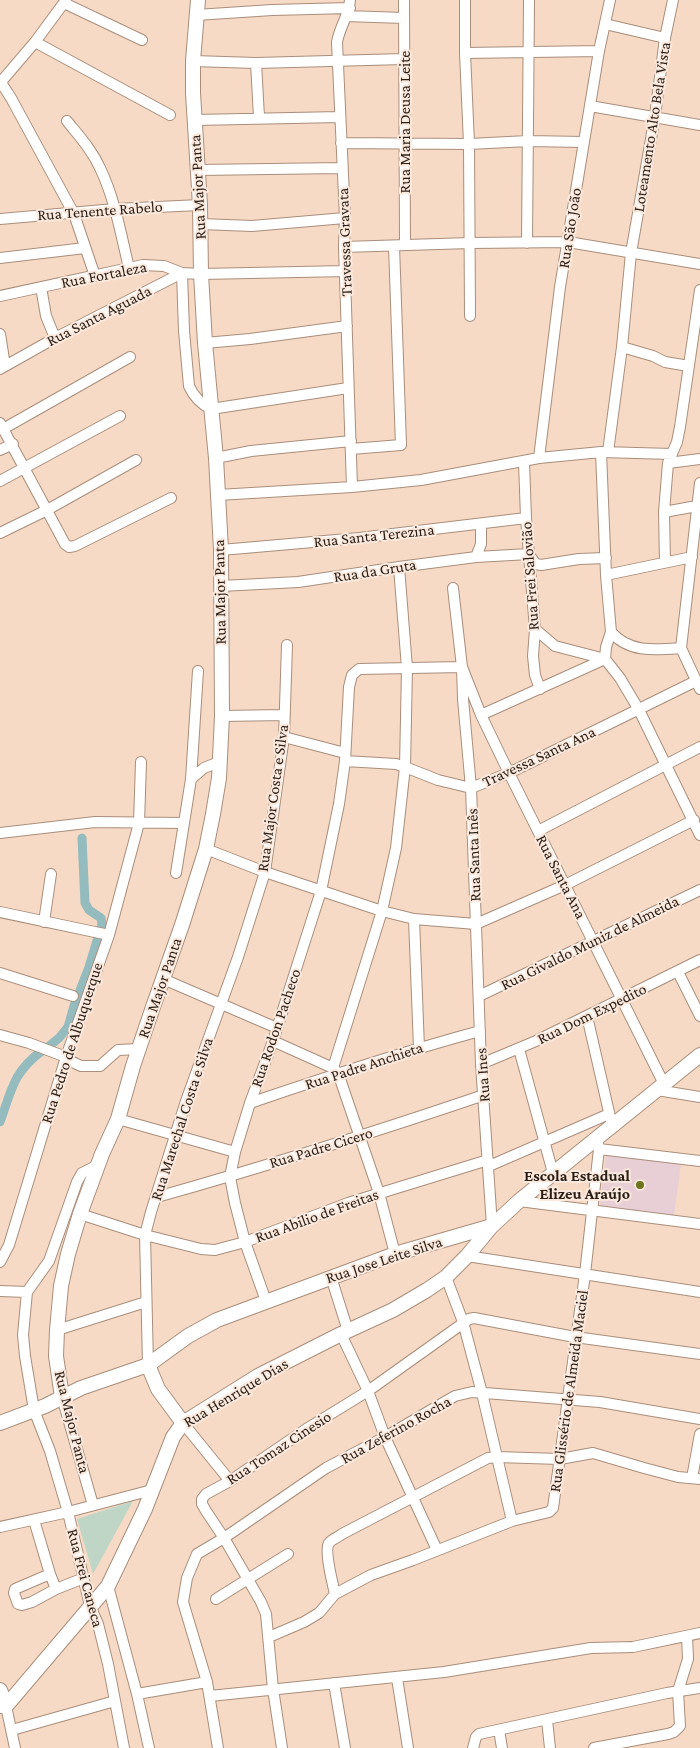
<!DOCTYPE html>
<meta charset="utf-8">
<style>
body{margin:0}
canvas{display:block;background:#f7dac5}
</style>
<canvas width="700" height="1748"></canvas>
<script>
const c = document.querySelector('canvas').getContext('2d');
c.lineJoin = 'round';
function fillPath(path, color) {
  c.fillStyle = color;
  c.fill(path, 'evenodd');
}
function strokePath(path, color, width, dash) {
  c.strokeStyle = color;
  c.lineWidth = width;
  c.lineCap = dash ? 'butt' : 'round';
  c.setLineDash(dash || []);
  c.stroke(path);
}
function drawText(font, color, halo, rows, align = 'center') {
  c.font = font + ' "Crimson Pro",serif';
  c.lineWidth = 4;
  c.setLineDash([]);
  c.textBaseline = 'middle';
  c.strokeStyle = halo;
  c.fillStyle = color;
  for (const [text, x, y, turn = 0] of rows) {
    c.save();
    c.translate(x, y);
    c.rotate((+turn || 0) * Math.PI / 180);
    c.textAlign = isNaN(turn) ? turn : align;
    if (halo) c.strokeText(text, 0, 0);
    c.fillText(text, 0, 0);
    c.restore();
  }
}
fillPath(new Path2D(`
 M606,1154l75,10 -7,52 -74,-10z`), '#e8cfd6');
fillPath(new Path2D(`
 M133,1501l-40,73 -16,-55z`), '#bfd6c6');
strokePath(new Path2D(`
 M48,1047l11,-9 9,-11 6,-21 15,-39 13,-43 -1,-6 -12,-8 -4,-7 -3,-65
 M0,1122c12,-33 13,-50 43,-72`), '#94bbbd', 9);
const street = new Path2D(`
 M350,0c-1,15 -10,26 -13,42l8,176 -1,29 8,240
 M404,0l1,245
 M465,0v53l4,91 1,172
 M64,3l78,37
 M196,15l76,-5 78,-2
 M346,16l58,2
 M605,24l60,14
 M35,42l135,73
 M465,53l134,-2
 M193,61l63,2 148,-4
 M256,63l3,54
 M0,81l11,17 63,116 21,62
 M0,83l35,-41 31,-42
 M590,106l110,19
 M195,120l145,-3
 M67,121c12,15 25,29 33,47 15,31 21,67 29,100
 M341,143l128,1 59,-3 55,1
 M198,170l144,-2
 M0,219l115,-10 85,-4
 M201,224l51,2 93,-8
 M527,243l2,-243
 M344,247l126,-4 98,-1 132,22
 M0,258l85,-10
 M41,287l5,29 9,22
 M0,296l143,-31 21,1 18,7 2,58 5,55c4,9 12,18 22,23l137,-21
 M0,334l5,32
 M205,343l45,-4 97,-13
 M622,347l31,9 12,6 24,4
 M0,369l55,-31 127,-65 19,1 145,-3
 M0,423l65,121 4,3 6,-1 96,-48
 M3,429l127,-72
 M351,449l50,-4 -7,-199
 M0,450l13,-6
 M601,452l5,123 5,57 -5,15 -1,12
 M608,452l14,-105 9,-94 24,-137 10,-78 8,-38
 M216,458l35,-7 100,-10
 M539,458l21,-171 39,-236 11,-51
 M524,462l2,56 9,111 -2,27 2,19 5,14
 M668,463l32,-4
 M0,481l120,-65
 M700,483l-19,165 19,41
 M218,495l134,-8 69,-7 118,-22 62,-6 71,2
 M664,512l33,-6
 M0,533l47,-23 89,-50
 M221,550l138,-12 167,-20
 M529,555l7,9 5,1 38,-6 27,-1
 M476,557l5,-13v-20
 M665,562l-1,-50 4,-49 9,-21 3,-15 20,-137
 M606,575l86,-18
 M221,586l77,-4 101,-15 77,-10 53,-3
 M453,588l9,79 1,32 8,89 10,276 11,162
 M535,629l20,17 50,13
 M611,632c18,21 44,18 70,16
 M605,659l15,19 19,32 61,125
 M481,715l124,-56
 M222,716l62,-1
 M284,737l61,16
 M345,761l51,3 9,3 33,13 33,8 38,-15 187,-92
 M191,779l7,-108
 M538,831l162,-84
 M0,833l95,-11 89,1 7,-44 13,-11 15,-6
 M206,849l59,23 117,39 32,8 62,5 89,-39 129,-65
 M176,873l8,-50
 M0,912l109,23
 M414,919l5,129
 M44,922l7,-48
 M678,972l22,44
 M0,973l73,23
 M163,979l114,49
 M479,996l221,-106
 M587,1016l24,105
 M0,1035l29,8 37,14
 M273,1041l60,27 5,5 41,120 16,61
 M519,1049l34,124
 M66,1059l15,7h19l18,-16 21,-1
 M481,1064l55,-23 164,-81
 M333,1068l49,-157 14,-63 9,-81 2,-99 -8,-101
 M657,1090l43,7
 M250,1103c76,-26 152,-51 230,-72
 M118,1119l117,33
 M599,1149l101,12
 M98,1165l-16,8 -5,9 -28,79 -22,31 -4,43 2,21 9,54 16,41 18,61 22,94 8,18 10,40 16,84
 M489,1166l120,-52
 M157,1197c110,-31 218,-65 327,-102
 M519,1201l181,23
 M80,1214l65,21 56,14 14,1 30,-8 103,-39 140,-43
 M467,1256l233,36
 M0,1262l9,-17 57,-188 43,-122 30,-112 2,-61
 M331,1277l17,54
 M446,1277l17,45 19,71 30,128
 M0,1291l27,1
 M266,1301l-21,-59 -10,-39 -5,-26 5,-25 15,-49 23,-62 48,-150 18,-87 6,-43 4,-74 3,-12 7,-6 103,-2 19,48 28,58 155,311
 M57,1330l89,-28
 M341,1334l27,57 17,46 52,113
 M148,1365l-3,-130 6,-23 35,-111 52,-144 27,-85 19,-135 3,-92
 M62,1397l31,108
 M183,1423l47,58
 M692,1478l8,-44
 M34,1520l16,54 6,15
 M0,1527l68,-15 84,-22
 M50,1574l-35,15 -1,4 4,11 4,1 10,-3 24,-13 28,-11
 M108,1586l29,108 12,54
 M335,1594c-2,-9 -11,-44 -6,-51 3,-4 10,-6 13,-9l146,-76 9,-1 63,2 33,-6 51,15 34,9 22,2
 M216,1599l72,-45
 M269,1637l35,-15 15,-9 16,-19 36,-19 42,-15 99,-39 37,-9 4,-4 32,-234 14,-125 -2,-11
 M397,1678l11,70
 M334,1683l11,65
 M137,1694l70,-12
 M210,1696l234,-24 147,-24 42,-1 67,-14
 M1,1708l5,-2 9,42
 M547,1720l3,28
 M12,1730l103,-29
 M499,1730l3,18
 M218,1748l-11,-66 -24,-80 4,-24 10,-24 27,-16 102,-70 59,-31 70,-41 17,-4 128,10 100,17
 M282,1748l-9,-59 -7,-75 -5,-12 -37,-64 -18,-27 -4,-7v-5l4,-5 24,-13 78,-53 60,-37 101,-72 5,-1 101,19 125,17
 M473,1748l3,-11 3,-3 188,-41 33,-5
 M594,1748l74,-14 6,-2 6,-6 -2,-35 10,-32 -1,-23`);
const secondary = new Path2D(`
 M148,1365l10,24 25,34
 M62,1397l-6,-41 1,-26 4,-44 7,-32 12,-40 22,-60 16,-35 15,-53 20,-59 29,-82 24,-76 7,-35 6,-36 3,-62 -1,-166 -5,-92 -11,-115 -4,-69 -1,-69 -7,-112v-32l5,-61
 M0,1423l45,-17 36,-18 67,-23 40,-29 29,-16 178,-66 97,-28 27,-25 181,-146
 M0,1690l6,16
 M6,1706l102,-120 37,-77 28,-72 10,-14 75,-47 83,-42 52,-24 34,-20 19,-13 21,-21 24,-29`);
strokePath(street, '#a98e7b', 12);
strokePath(secondary, '#a98e7b', 16);
strokePath(street, '#fff', 10);
strokePath(secondary, '#fff', 14);
for (const [x, y, r, color] of [
 [640,1185,5,"#70741b"]
]) {
  const dot = new Path2D();
  dot.arc(x, y, r, 0, 2 * Math.PI);
  c.fillStyle = color;
  c.fill(dot);
  strokePath(dot, '#fce9dd', 2);
}
drawText('16px', '#291e16', '#fce9dd', [
 ["Rua Maria Deusa Leite",405,122,-90],
 ["Loteamento Alto Bela Vista",652,127,-81],
 ["Rua Major Panta",198,187,-93],
 ["Rua Tenente Rabelo",100,211,-4],
 ["Rua São João",570,228,-81],
 ["Travessa Gravata",345,242,-92],
 ["Rua Fortaleza",104,275,-11],
 ["Rua Santa Aguada",99,316,-27],
 ["Rua Santa Terezina",374,536,-6],
 ["Rua da Gruta",375,571,-9],
 ["Rua Frei Salovião",530,576,-94],
 ["Rua Major Panta",220,592,-91],
 ["Travessa Santa Ana",539,757,-25],
 ["Rua Major Costa e Silva",273,798,-82],
 ["Rua Santa Inês",474,855,-92],
 ["Rua Santa Ana",561,877,63],
 ["Rua Givaldo Muniz de Almeida",590,943,-26],
 ["Rua Major Panta",160,988,-71],
 ["Rua Dom Expedito",592,1014,-26],
 ["Rua Rodon Pacheco",276,1028,-71],
 ["Rua Pedro de Albuquerque",72,1043,-72],
 ["Rua Padre Anchieta",364,1066,-18],
 ["Rua Ines",483,1075,-94],
 ["Rua Marechal Costa e Silva",182,1119,-72],
 ["Rua Padre Cicero",321,1148,-17],
 ["Rua Abilio de Freitas",317,1216,-20],
 ["Rua Jose Leite Silva",384,1260,-18],
 ["Rua Glissério de Almeida Maciel",569,1391,-82],
 ["Rua Henrique Dias",236,1393,-31],
 ["Rua Major Panta",72,1422,76],
 ["Rua Zeferino Rocha",396,1430,-29],
 ["Rua Tomaz Cinesio",279,1448,-33],
 ["Rua Frei Caneca",85,1578,75]
]);
drawText('bold 16px', '#291e16', '#fce9dd', [
 ["Escola Estadual",630,1176],
 ["Elizeu Araújo",630,1194]
], 'right');
</script>
